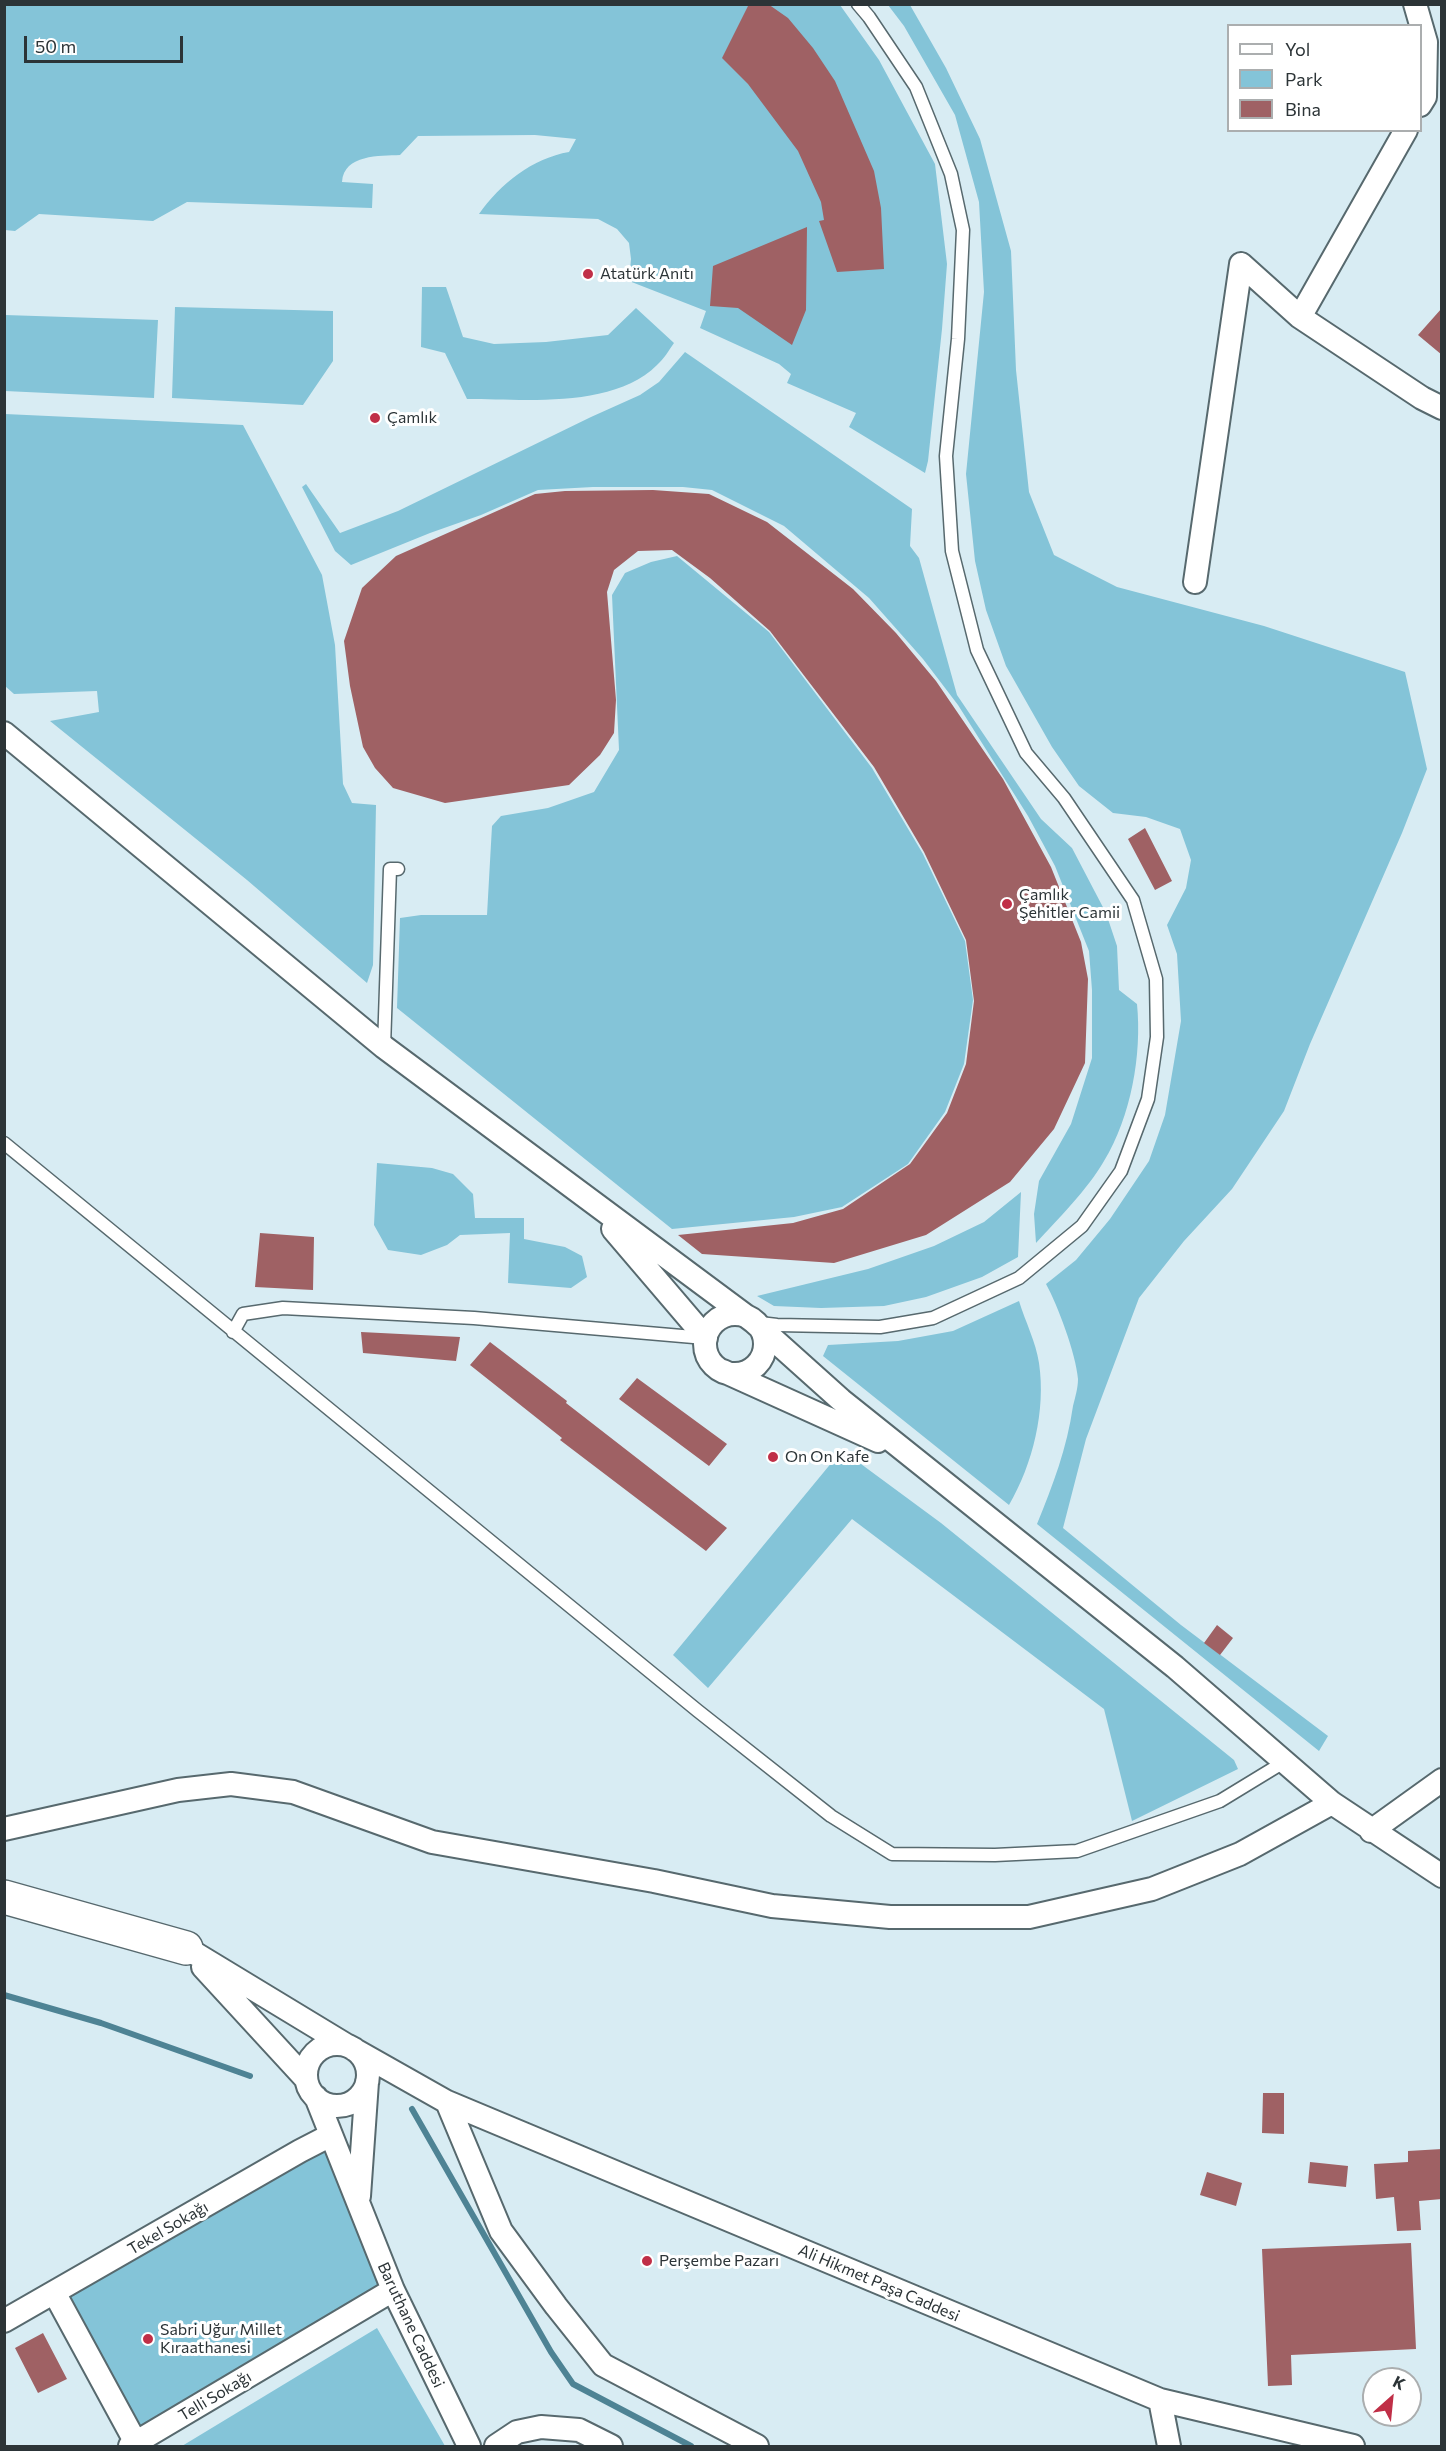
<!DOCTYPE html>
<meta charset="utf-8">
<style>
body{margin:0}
#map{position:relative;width:1446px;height:2451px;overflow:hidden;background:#d8ecf3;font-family:Commissioner,sans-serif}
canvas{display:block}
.frame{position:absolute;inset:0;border:6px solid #2c3437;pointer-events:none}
.legend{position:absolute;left:1227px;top:24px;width:195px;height:108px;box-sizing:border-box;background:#fff;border:2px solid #abaeaf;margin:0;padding:8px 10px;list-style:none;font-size:18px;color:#2c3437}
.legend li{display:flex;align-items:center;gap:12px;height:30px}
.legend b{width:30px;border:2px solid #abaeaf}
.north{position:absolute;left:1362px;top:2367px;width:60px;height:60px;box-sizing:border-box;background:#fff;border:2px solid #abaeaf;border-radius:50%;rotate:27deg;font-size:16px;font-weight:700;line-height:24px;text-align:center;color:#2c3437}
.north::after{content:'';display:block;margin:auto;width:21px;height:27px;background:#c02f47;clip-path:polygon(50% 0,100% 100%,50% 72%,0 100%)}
.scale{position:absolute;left:24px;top:36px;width:159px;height:27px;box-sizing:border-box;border:3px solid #2c3437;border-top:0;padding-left:8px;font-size:18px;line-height:21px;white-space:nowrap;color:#2c3437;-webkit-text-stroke:4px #fff;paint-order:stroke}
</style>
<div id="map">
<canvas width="1446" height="2451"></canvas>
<div class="frame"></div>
<ul class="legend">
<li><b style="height:8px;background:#fff"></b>Yol</li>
<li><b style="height:16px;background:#84c4d8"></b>Park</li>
<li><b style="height:16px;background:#9f6164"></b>Bina</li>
</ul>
<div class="north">K</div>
<div class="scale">50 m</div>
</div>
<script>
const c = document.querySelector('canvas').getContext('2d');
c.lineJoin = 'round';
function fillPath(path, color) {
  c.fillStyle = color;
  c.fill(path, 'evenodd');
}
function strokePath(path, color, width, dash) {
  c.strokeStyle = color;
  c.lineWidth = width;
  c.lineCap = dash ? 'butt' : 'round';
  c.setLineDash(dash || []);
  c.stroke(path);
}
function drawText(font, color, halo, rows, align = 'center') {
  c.font = font + ' Commissioner,sans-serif';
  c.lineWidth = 6;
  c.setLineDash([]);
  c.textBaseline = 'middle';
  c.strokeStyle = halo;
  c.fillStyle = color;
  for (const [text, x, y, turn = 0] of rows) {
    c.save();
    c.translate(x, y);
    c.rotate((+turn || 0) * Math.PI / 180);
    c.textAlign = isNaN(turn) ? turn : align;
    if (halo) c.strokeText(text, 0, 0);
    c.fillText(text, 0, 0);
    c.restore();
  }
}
fillPath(new Path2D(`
 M5,5h835l39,55 56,104 12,100 -5,65 -14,132 -3,12 -76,-46 7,-14 -69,-30 4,-9 -12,-10 -79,-36 6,-17 -77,-30 2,-22 -2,-16 -12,-14 -19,-10 -119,-5c21,-30 54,-56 90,-62l7,-13 -41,-4 -117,1 -18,19c-20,1 -56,-1 -58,27l31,2 -1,24 -185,-6 -34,19 -114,-7 -24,17 -10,-1z
 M888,5h22l36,63 34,71 31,112 5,119 13,122 25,63 63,32 147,39 141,46 22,97 -25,64 -92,211 -26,67 -52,78 -48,52 -45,57 -53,141 -23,89 118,97 147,111 -9,15 -282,-227c16,-39 30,-76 36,-118 2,-8 5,-18 5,-27 -2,-25 -20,-73 -32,-95l30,-24 34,-41 39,-58 16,-46 16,-94 -4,-67 -10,-29 19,-37 5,-28 -11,-31 -34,-12 -33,-4 -34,-27 -27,-39 -46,-81 -20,-56 -11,-49 -9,-87 18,-182 -5,-90 -24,-87 -51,-89z
 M422,287h24l17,50 31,7 52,-2 62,-7 28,-27 38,35c-5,7 -10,16 -17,22 -44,44 -133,34 -190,34l-22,-46 -24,-6z
 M175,307l158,4v50l-30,44 -131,-7z
 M5,315l153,5 -4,78 -149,-7z
 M685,352l227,157 -2,37 9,12 38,137 84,124 31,29 34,65 11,33 2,44 18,14c5,51 -6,112 -33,157 -16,28 -46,58 -68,82l-2,-29 5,-33 32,-57 21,-66v-68l-3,-39 -34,-85 -27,-50 -70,-111 -35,-46 -54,-61 -85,-72 -72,-36 -29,-3h-90l-55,3 -57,25 -51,18 -79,32 -16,-14 -33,-64 4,-3 34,49 58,-22 193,-94 49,-22 19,-13z
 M5,414l238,11 79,150 13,70 8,139 9,19 24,2 -3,160 -6,18 -120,-103 -197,-159 49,-9 -2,-21 -83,3 -9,-8z
 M677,556l92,76 103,136 51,86 42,87 8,59 -9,64 -19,48 -37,52 -66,43 -48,10 -122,12 -275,-221 3,-90 21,-3h66l5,-89 9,-10 47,-8 46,-16 25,-42 -7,-155 13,-22 26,-11z
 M377,1163l55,5 21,6 20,20 2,24h49v21l41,8 17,9 5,21 -16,11 -63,-5 2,-50 -50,2 -13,10 -26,10 -33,-5 -14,-25z
 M1021,1192l-3,65 -36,20 -56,20 -42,9 -63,2 -47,-2 -17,-10 111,-27 66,-23 50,-24z
 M1019,1301c6,20 17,41 20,62 7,47 -6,101 -30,142l-186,-149 5,-11 70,-4 55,-10z
 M842,1450l99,73 293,237 4,9 -106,52 -28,-112 -252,-190 -144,169 -35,-33z
 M334,2141l59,149 -257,153 -81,-149z
 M377,2328l68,118h-263z`), '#84c4d8');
strokePath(new Path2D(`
 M4,1995l97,28 149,53
 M412,2109l139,243 22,32 118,62`), '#4e8394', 6);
fillPath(new Path2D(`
 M749,4h19l20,14 25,30 22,33 39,90 7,37 3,61 -47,3 -18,-51 5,-1 -3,-18 -23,-51 -50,-67 -26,-26z
 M807,227l-1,83 -14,35 -54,-37 -28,-2 3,-40z
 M1442,308v47l-24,-20z
 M653,490l56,4 58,28 86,67 43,44 40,48 67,98 48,88 30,75 7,37 -3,84 -31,66 -44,53 -84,53 -92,28 -132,-9 -24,-19 115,-12 50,-14 67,-45 37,-51 19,-49 8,-63 -8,-61 -42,-88 -50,-85 -104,-136 -60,-53 -38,-28 -34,1 -24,19 -7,22 9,108 -2,33 -14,22 -31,30 -124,18 -52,-15 -18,-20 -12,-21 -13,-61 -6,-45 18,-53 34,-32 139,-62 30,-3z
 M1145,828l27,53 -17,9 -27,-51z
 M260,1233l54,4 -1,53 -58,-3z
 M361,1332l99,5 -4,24 -93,-8z
 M490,1342l77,59 -1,2 161,125 -21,23 -146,-111 2,-2 -92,-73z
 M637,1378l90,66 -18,22 -90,-67z
 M1217,1625l16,13 -13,17 -16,-12z
 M1263,2093h21v41l-22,-1z
 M1442,2149v50l-23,2 2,29 -24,1 -3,-34 -18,2 -2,-35 34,-2v-11z
 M1310,2162l38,4 -2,21 -38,-4z
 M1207,2172l35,11 -6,23 -36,-11z
 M1411,2243l5,106 -125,6 1,30 -24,1 -6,-137z
 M43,2333l24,46 -29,14 -23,-45z`), '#9f6164');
const service = new Path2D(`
 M384,1047l6,-178h8
 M4,1143l694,568 133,105 61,38 103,1 82,-4 143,-50 64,-39
 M760,1323l17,2 103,2 53,-9 86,-40 63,-52 39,-55 27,-72 9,-62 -1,-58 -23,-79 -69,-102 -38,-45 -49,-103 -25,-99 -6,-95 12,-117 5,-109 -12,-56 -35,-87 -47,-70 -11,-13
 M233,1332l10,-18 40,-6 191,10 231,20`);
const minor = new Path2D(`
 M1415,4l11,38 -1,55 -5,8
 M1300,317l106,-187
 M1195,582l46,-318 59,53 122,81 20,10
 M4,733l380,314 370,275 87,78 334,267 157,136 110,73
 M613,1229l93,109
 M705 1344a30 30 0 1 1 60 0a30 30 0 1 1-60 0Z
 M723,1371l155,70
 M4,1829l174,-39 53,-6 62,8 139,50 222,39 118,25 118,11h139l123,-28 88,-35 92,-51
 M1371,1831l71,-51
 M186,1948l160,97
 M203,1967l103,112
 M306 2075a31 31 0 1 1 62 0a31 31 0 1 1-62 0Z
 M355,2050l92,52 713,298 193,46
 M316,2097l77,193 76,156
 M447,2102l54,129 55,75 47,59 154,81
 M359,2196l8,-114
 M55,2294l81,149
 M4,2321l296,-170 31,-16
 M1160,2400l9,46
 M130,2446l263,-156
 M496,2446l21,-14 24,-5 38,3 32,16`);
const secondary = new Path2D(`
 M4,1897l182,51`);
strokePath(service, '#57696e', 15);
strokePath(minor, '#57696e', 26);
strokePath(secondary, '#57696e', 36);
strokePath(service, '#fff', 12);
strokePath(minor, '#fff', 22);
strokePath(secondary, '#fff', 33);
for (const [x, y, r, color] of [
 [588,274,6,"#c02f47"],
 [375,418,6,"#c02f47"],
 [1007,904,6,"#c02f47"],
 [773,1457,6,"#c02f47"],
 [647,2261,6,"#c02f47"],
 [148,2339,6,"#c02f47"]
]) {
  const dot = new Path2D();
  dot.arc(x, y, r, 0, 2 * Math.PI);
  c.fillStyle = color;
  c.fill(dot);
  strokePath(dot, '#fff', 2);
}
drawText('16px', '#2c3437', '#fff', [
 ["Atatürk Anıtı",600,274],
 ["Çamlık",387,418],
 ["Çamlık",1019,895],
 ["Şehitler Camii",1019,913],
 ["On On Kafe",785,1457],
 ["Perşembe Pazarı",659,2261],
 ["Sabri Uğur Millet",160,2330],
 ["Kıraathanesi",160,2348]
], 'left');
drawText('16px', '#2c3437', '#fff', [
 ["Tekel Sokağı",168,2228,-30],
 ["Ali Hikmet Paşa Caddesi",879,2283,23],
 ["Baruthane Caddesi",411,2325,65],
 ["Telli Sokağı",215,2396,-31]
]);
</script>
